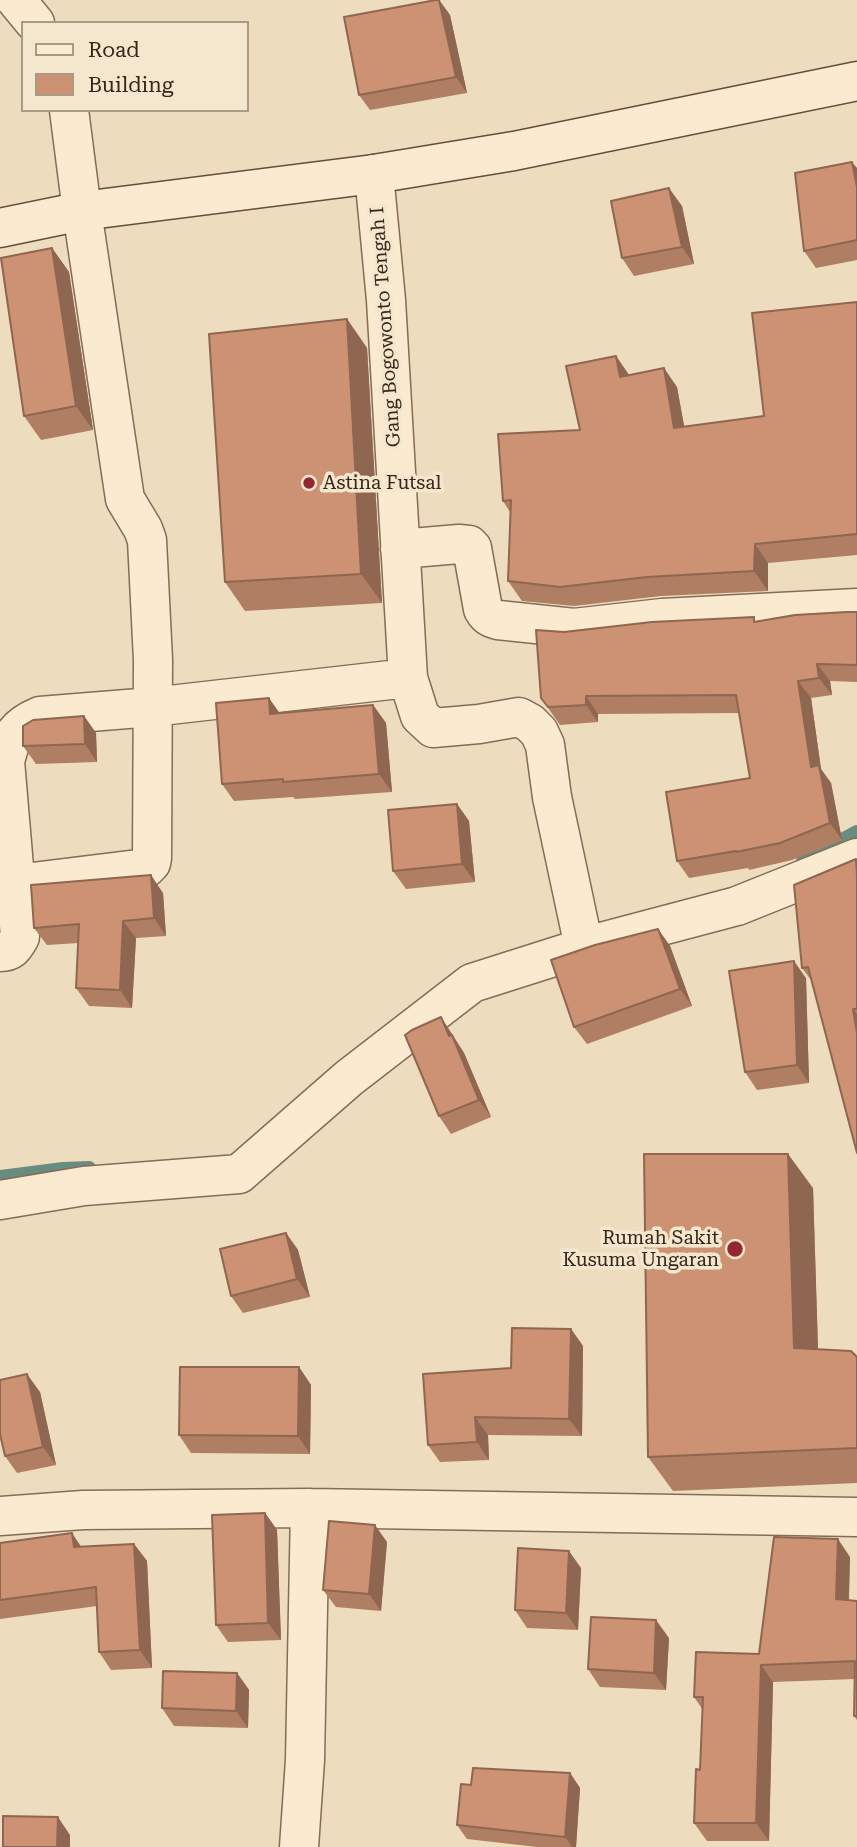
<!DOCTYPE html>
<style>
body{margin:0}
#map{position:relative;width:857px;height:1847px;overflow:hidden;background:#eedcbe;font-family:"Roboto Serif",serif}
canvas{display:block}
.legend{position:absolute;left:21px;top:21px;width:228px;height:91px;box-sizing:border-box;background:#f5e7cd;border:2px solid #a89a86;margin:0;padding:9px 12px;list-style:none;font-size:21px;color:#35261b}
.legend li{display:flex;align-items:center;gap:14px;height:35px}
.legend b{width:35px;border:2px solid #a89a86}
</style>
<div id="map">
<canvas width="857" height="1847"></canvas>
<ul class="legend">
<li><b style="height:9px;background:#f9ead0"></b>Road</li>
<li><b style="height:19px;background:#cc9273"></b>Building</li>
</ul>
</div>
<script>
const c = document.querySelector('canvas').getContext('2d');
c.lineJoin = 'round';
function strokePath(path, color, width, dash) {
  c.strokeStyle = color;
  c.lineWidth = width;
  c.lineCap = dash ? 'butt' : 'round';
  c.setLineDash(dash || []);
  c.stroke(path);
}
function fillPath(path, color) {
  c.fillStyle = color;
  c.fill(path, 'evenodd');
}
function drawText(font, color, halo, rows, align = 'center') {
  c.font = font + ' "Roboto Serif",serif';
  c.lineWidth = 7;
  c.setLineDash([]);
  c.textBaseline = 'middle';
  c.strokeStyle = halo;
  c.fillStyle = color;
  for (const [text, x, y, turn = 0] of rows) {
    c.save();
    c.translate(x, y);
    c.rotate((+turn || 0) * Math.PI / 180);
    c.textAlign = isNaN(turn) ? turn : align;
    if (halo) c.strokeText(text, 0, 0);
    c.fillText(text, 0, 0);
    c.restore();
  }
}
strokePath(new Path2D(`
 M803,861l54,-29
 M0,1177l63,-8 26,-1`), '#698c81', 14);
const street = new Path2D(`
 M16,0l19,23
 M374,174l12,126 22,378 12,38 13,12 46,-4 40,-7 11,6 9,9 6,13 7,52 32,150
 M400,549l59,-5 10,1 3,3 11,61c4,7 7,9 15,11l76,8 88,-10 195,-10
 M16,884l130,-16 5,-5 1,-5 1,-198 -6,-120 -4,-11 -18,-30 -43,-288 -13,-101
 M0,952c12,0 14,-5 20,-15l-15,-176c7,-25 9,-34 35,-45l112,-9 256,-29
 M0,1200l84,-14 155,-12 110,-96 123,-95 129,-41 136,-36 120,-48
 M0,1516l83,-6 227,-2 547,9
 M299,1847l6,-87 5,-252`);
const secondary = new Path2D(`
 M0,228l82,-17 292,-37 140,-23 343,-70`);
strokePath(street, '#856c57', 41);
strokePath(secondary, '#674d3a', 41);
strokePath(street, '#f9ead0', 38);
strokePath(secondary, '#f9ead0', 38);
fillPath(new Path2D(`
 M439,0l11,15 17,78 -97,17 -11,-15z
 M857,168v92l-41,8 -12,-17z
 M682,206l12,58 -60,12 -12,-18z
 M52,248l17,24 24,158 -52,10 -17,-24z
 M857,302v253l-89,8v28l-107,5 -87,10 -52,-5 -14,-20 2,-69 -7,-11 77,-71 36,-74 13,19 48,12 7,40 80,-11z
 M347,319l20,29 15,255 -137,8 -20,-29z
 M857,612v70l-27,-1 2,14 -21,3 10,71 10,14 11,57 -50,20 -43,10 -1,-2 -59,10 -12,-17 73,-83 -11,-65 -141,1v8l-38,3 -19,-27 23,-66 193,-11z
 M373,705l13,18 6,69 -97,7 -2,-2 -59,4 -12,-17 57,-71z
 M84,716l12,17 1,29 -61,2 -13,-18z
 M457,804l12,17 6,61 -69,7 -13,-18z
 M857,862v291l-46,-173 -9,-12z
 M163,893l3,43 -30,2 -4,70 -43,-2 -13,-18 2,-45 -31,2 -13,-17z
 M658,929l12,17 22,60 -105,38 -13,-17z
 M806,978l3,105 -52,7 -12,-18z
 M441,1017l23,36 27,64 -40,17 -12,-18z
 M813,1188l5,161 39,8v126l-184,8 -25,-34z
 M286,1233l12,17 12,47 -67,16 -12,-17z
 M571,1329l12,17 -1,90 -94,-1 1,25 -49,2 -12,-17 83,-77z
 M299,1367l12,18 -1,69 -119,-1 -12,-18z
 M40,1392l16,73 -39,8 -12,-17z
 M265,1513l12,17 4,110 -53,2 -12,-17z
 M387,1542l-6,69 -45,-4 -13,-17z
 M0,1543l82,4 52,-3 13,17 5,107 -41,2 -12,-18 -2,-46 -97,13z
 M850,1557l-1,43 8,1v119l-3,-4 1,-37 -82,3 -4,159h-62l-13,-18 6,-53 3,-60 -9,-13 65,-43z
 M581,1568l-3,62 -51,-2 -12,-18z
 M669,1638l-3,52 -66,-3 -12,-18z
 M237,1673l12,17 -1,38 -74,-2 -12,-18z
 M570,1773l10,15 -4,59h-39l-70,-8 -10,-14 14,-40z`), '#af7e63');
fillPath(new Path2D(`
 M439,0l11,15 17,78 -11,-16z
 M852,162l5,6v19z
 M669,188l13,18 12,58 -12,-17z
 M52,248l17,24 24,158 -17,-24z
 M347,319l20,29 15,255 -21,-29z
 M616,356l13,19 -9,2z
 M664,368l13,19 11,60 -14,-19z
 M755,544l13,19v28l-14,-20z
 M817,664l13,17 2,14 -13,-17z
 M798,681l13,17 10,71 10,14 11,57 -12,-17 -19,-56z
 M586,696l12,18v8l-12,-17z
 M269,698l12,17 -11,-1z
 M373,705l13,18 6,69 -13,-18z
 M84,716l12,17 1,29 -12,-18z
 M457,804l12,17 6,61 -13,-18z
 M151,875l12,18 3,43 -12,-18z
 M123,921l13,17 -4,70 -12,-18z
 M658,929l12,17 22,60 -12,-17z
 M794,961l12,17 3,105 -12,-18z
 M853,1009l4,5v19z
 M441,1017l23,36 27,64 -12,-17 -30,-64z
 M788,1154l25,34 6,194 -25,-34z
 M286,1233l12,17 12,47 -13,-18z
 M571,1329l12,17 -1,90 -13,-17z
 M299,1367l12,18 -1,69 -12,-18z
 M27,1374l13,18 16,73 -13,-18z
 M475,1417l13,18 1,25 -12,-18z
 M265,1513l12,17 4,110 -13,-17z
 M375,1525l12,17 -6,69 -12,-17z
 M72,1533l12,18 -10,-4z
 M838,1539l12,18 -2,60 -12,-18z
 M134,1544l13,17 5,107 -12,-18z
 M569,1551l12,17 -3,62 -12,-17z
 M656,1620l13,18 -3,52 -12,-17z
 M761,1665l12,17 -4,159 -13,-18z
 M237,1673l12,17 -1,38 -12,-17z
 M570,1773l10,15 -4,59h-4l-7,-10z
 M58,1817l12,18v12h-13z`), '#8f6650');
const building = new Path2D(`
 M436,0h3l17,77 -97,18 -15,-78z
 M852,162l5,25v53l-53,11 -9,-78z
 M669,188l13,59 -60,11 -11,-57z
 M52,248l24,158 -52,10 -23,-158z
 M857,302v232l-102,10 -1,27 -107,6 -87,10 -52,-6 3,-81 -8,1 -5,-67 82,-4 -14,-64 50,-10 4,21 44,-9 10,60 90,-12 -12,-103z
 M347,319l14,255 -136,8 -16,-248z
 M847,612h10v53l-40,-1 2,14 -21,3 13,86 8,-2 11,58 -50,20 -44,9v-1l-59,10 -11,-69 84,-14 -14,-83 -150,1v9l-38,2 -7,-9 -5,-68 28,2 88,-10 102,-5v5l41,-7z
 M269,698l1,16 103,-9 6,69 -96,8v-3l-61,5 -6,-81z
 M84,716l1,28 -62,2v-20l10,-6z
 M457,804l5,60 -69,7 -5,-61z
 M856,859l1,17v133h-4l4,24v120l-49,-186 -6,1 -8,-83z
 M151,875l3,43 -31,3 -3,69 -44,-2 3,-64 -45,4 -3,-43z
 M658,929l22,60 -106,38 -23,-67 44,-15z
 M794,961l3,104 -52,7 -16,-101z
 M441,1017l8,19 3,-1 27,65 -40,16 -34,-81 7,-5z
 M644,1154h144l6,194 57,3 6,6v91l-209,9z
 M286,1233l11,46 -66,17 -11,-47z
 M512,1328l59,1 -2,90 -94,-2 2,25 -49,3 -5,-71 88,-6z
 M180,1367h119l-1,69 -119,-1z
 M27,1374l16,73 -38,9 -5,-22v-54z
 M265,1513l3,110 -52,2 -4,-110z
 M329,1521l46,4 -6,69 -46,-4z
 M72,1533l2,14 60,-3 6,106 -41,2 -3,-65 -96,13v-57z
 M774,1537l64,2 -2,60 21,2v115h-3l1,-55 -94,4 -5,158h-62l2,-54 4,1 3,-73h-9l2,-45 63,2z
 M518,1548l51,3 -3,62 -51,-3z
 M591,1617l65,3 -2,53 -66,-4z
 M163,1671l74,2 -1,38 -74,-3z
 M473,1768l97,5 -5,64 -108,-12 4,-41 10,1z
 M3,1816l55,1 -1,30h-54z`);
fillPath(building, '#cc9273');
strokePath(building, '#8f6650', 2);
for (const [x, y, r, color] of [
 [309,483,7,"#94272f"],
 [735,1249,9,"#94272f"]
]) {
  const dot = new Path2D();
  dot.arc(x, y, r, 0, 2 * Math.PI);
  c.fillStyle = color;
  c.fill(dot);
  strokePath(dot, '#f5e7cd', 2.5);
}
drawText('19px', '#35261b', '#f5e7cd', [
 ["Gang Bogowonto Tengah I",386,327,-94]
]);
drawText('19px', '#35261b', '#f5e7cd', [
 ["Astina Futsal",323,483],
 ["Rumah Sakit",719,1238,"right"],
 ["Kusuma Ungaran",719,1260,"right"]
], 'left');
</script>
